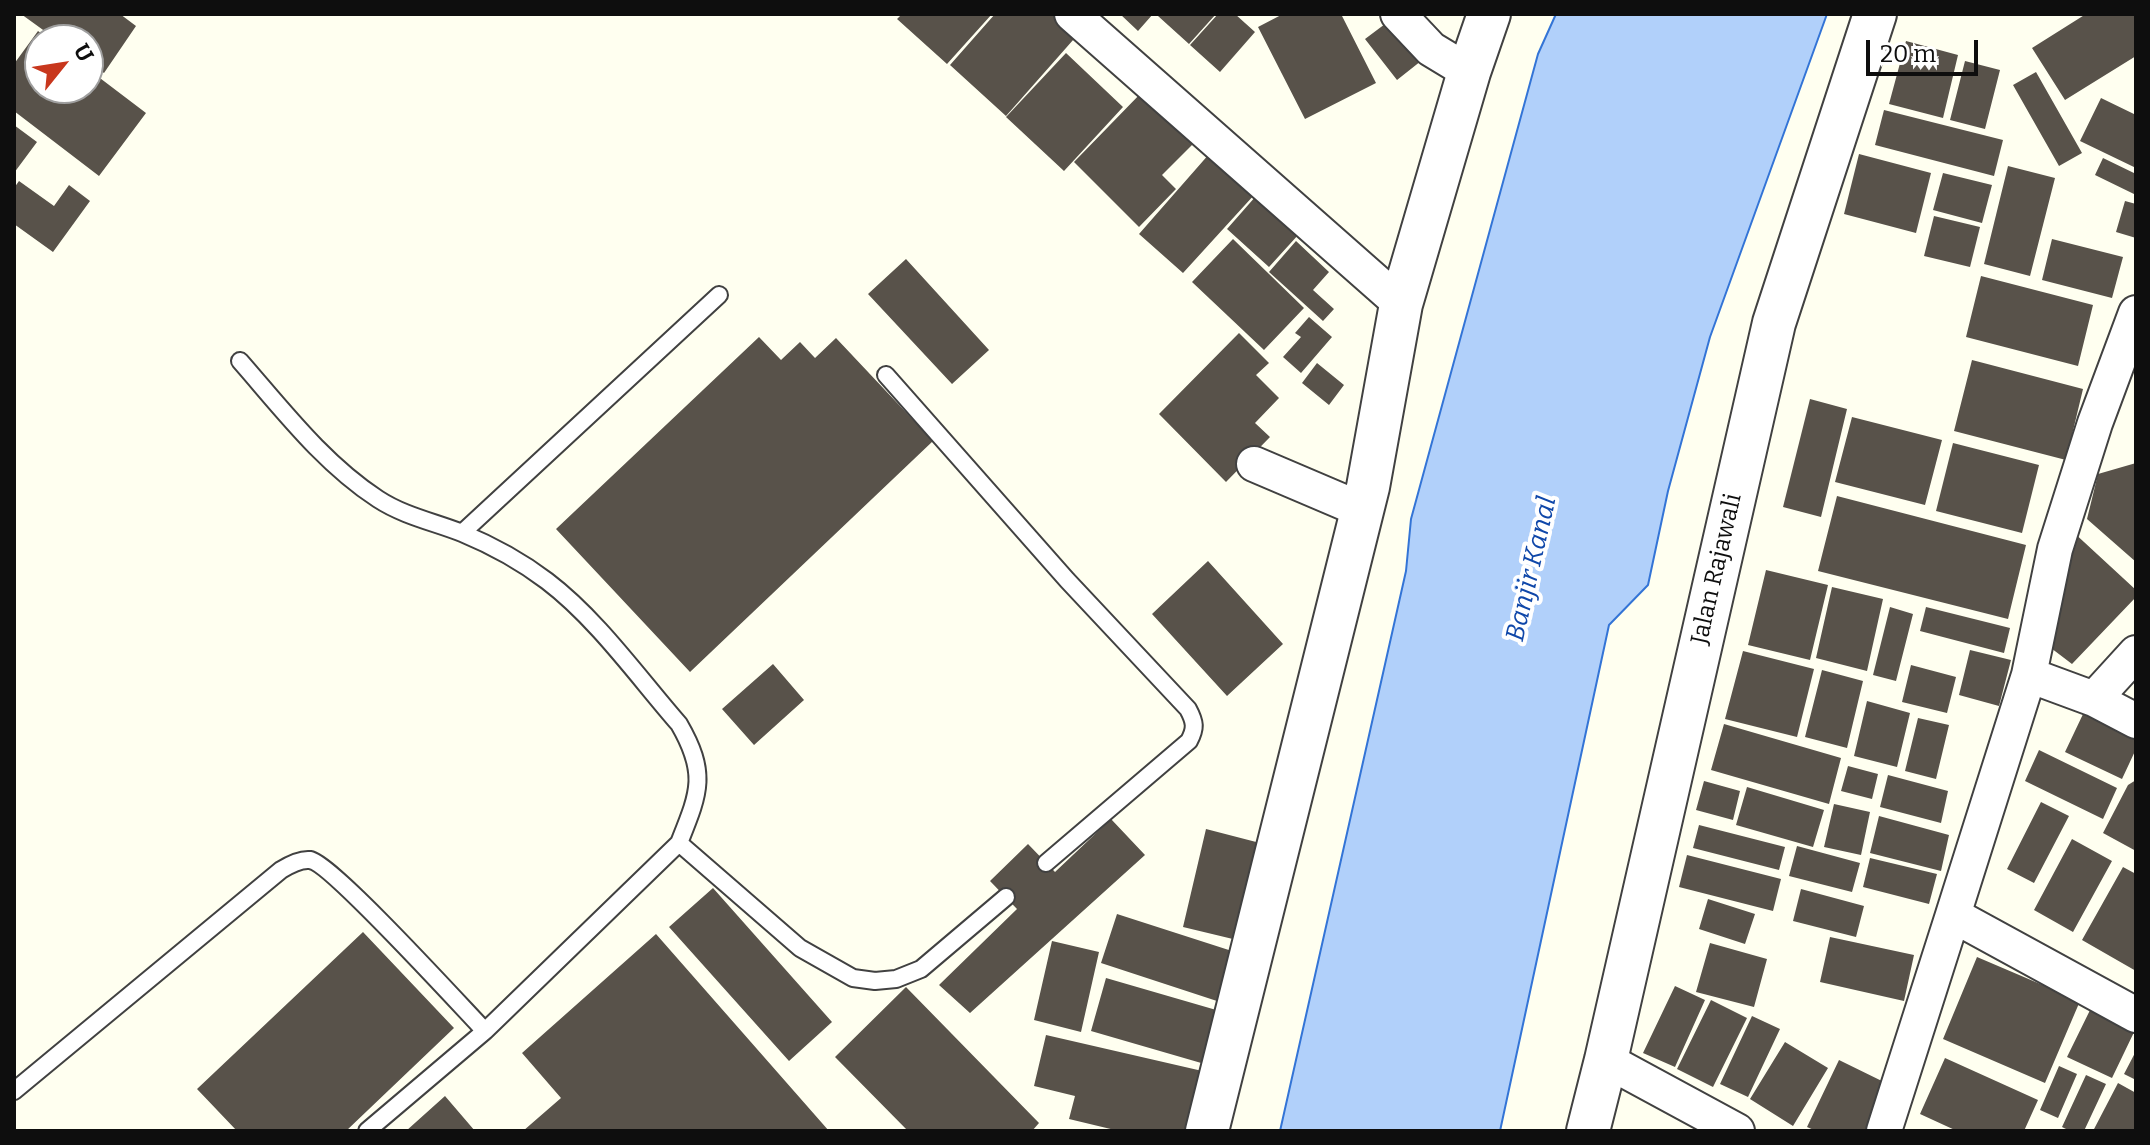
<!DOCTYPE html>
<style>
body{margin:0}
#map{position:relative;width:2150px;height:1145px;overflow:hidden;background:#fffff0;font-family:Bitter,serif}
canvas{display:block}
.frame{position:absolute;inset:0;border:16px solid #0e0e0e;pointer-events:none}
.north{position:absolute;left:24px;top:24px;width:80px;height:80px;box-sizing:border-box;background:#fff;border:2px solid #9f9f9f;border-radius:50%;rotate:60deg;font-size:22px;font-weight:700;line-height:32px;text-align:center;color:#0e0e0e}
.north::after{content:'';display:block;margin:auto;width:28px;height:36px;background:#c8371d;clip-path:polygon(50% 0,100% 100%,50% 72%,0 100%)}
.scale{position:absolute;left:1866px;top:40px;width:112px;height:36px;box-sizing:border-box;border:4px solid #0e0e0e;border-top:0;padding-left:10px;font-size:24px;line-height:28px;white-space:nowrap;color:#0e0e0e;-webkit-text-stroke:6px #fff;paint-order:stroke}
</style>
<div id="map">
<canvas width="2150" height="1145"></canvas>
<div class="frame"></div>
<div class="north">U</div>
<div class="scale">20 m</div>
</div>
<script>
const c = document.querySelector('canvas').getContext('2d');
c.lineJoin = 'round';
function fillPath(path, color) {
  c.fillStyle = color;
  c.fill(path, 'evenodd');
}
function strokePath(path, color, width, dash) {
  c.strokeStyle = color;
  c.lineWidth = width;
  c.lineCap = dash ? 'butt' : 'round';
  c.setLineDash(dash || []);
  c.stroke(path);
}
function drawText(font, color, halo, rows, align = 'center') {
  c.font = font + ' Bitter,serif';
  c.lineWidth = 8;
  c.setLineDash([]);
  c.textBaseline = 'middle';
  c.strokeStyle = halo;
  c.fillStyle = color;
  for (const [text, x, y, turn = 0] of rows) {
    c.save();
    c.translate(x, y);
    c.rotate((+turn || 0) * Math.PI / 180);
    c.textAlign = isNaN(turn) ? turn : align;
    if (halo) c.strokeText(text, 0, 0);
    c.fillText(text, 0, 0);
    c.restore();
  }
}
const water = new Path2D(`
 M1556,14h271l-117,323 -42,154 -20,94 -39,40 -109,506h-220l126,-560 5,-52 127,-465z`);
fillPath(water, '#b1d0fa');
strokePath(water, '#3374d6', 2);
fillPath(new Path2D(`
 M21,14h99l16,12 -32,47 -16,-11v-22h-31z
 M902,14h90l-45,50 -50,-45z
 M995,14h67l19,17 -75,85 -56,-51z
 M1120,14h33l-15,17z
 M1159,14h57l-27,30 -31,-28z
 M1218,14h17l20,18 -35,40 -30,-27z
 M1283,14h58l35,69 -71,36 -47,-92z
 M2086,14h49l1,42 -71,44 -33,-52z
 M1389,21l32,40 -24,19 -32,-41z
 M38,31l12,9h-10v48h48v-19l58,44 -47,63 -85,-65v-47z
 M1906,41l52,14 -15,63 -54,-14z
 M1066,53l57,54 -59,64 -58,-54z
 M1965,61l35,9 -15,59 -35,-9z
 M2036,72l46,81 -23,13 -46,-81z
 M1143,91l52,51 -33,33 14,14 -37,38 -65,-65z
 M2101,98l35,17v53l-56,-27z
 M1884,110l119,30 -9,36 -119,-31z
 M14,125l23,17 -23,31z
 M1210,153l45,41 -72,79 -44,-39z
 M1859,154l72,19 -15,60 -72,-19z
 M2103,158l33,16v21l-41,-20z
 M2008,166l47,12 -25,98 -46,-12z
 M1943,173l49,12 -10,38 -49,-13z
 M19,181l35,25 15,-21 21,16 -37,51 -39,-28v-36z
 M1256,196l43,38 -30,33 -42,-38z
 M2125,201l11,3v34l-20,-6z
 M1934,216l46,11 -10,40 -46,-11z
 M1233,239l71,69 -40,42 -72,-68z
 M2052,239l71,18 -11,41 -70,-18z
 M1296,241l33,31 -16,18 21,19 -11,12 -54,-49z
 M906,259l83,91 -37,34 -84,-90z
 M1981,276l112,29 -15,61 -112,-29z
 M1309,317l23,20 -31,36 -18,-16 18,-20 -6,-4z
 M1239,333l30,30 -13,12 23,23 -24,25 15,14 -44,45 -67,-68z
 M759,337l22,23 19,-18 15,16 21,-20 97,103 -243,231 -134,-143z
 M1972,360l111,29 -17,71 -112,-29z
 M1317,363l27,22 -15,20 -27,-22z
 M1810,399l37,10 -26,108 -38,-10z
 M1852,417l90,23 -17,65 -90,-23z
 M1953,443l86,22 -17,68 -86,-22z
 M2136,463v99l-49,-43 11,-45z
 M1837,496l189,49 -18,74 -190,-48z
 M2071,530l65,60v7l-64,67 -25,-19z
 M1208,561l75,83 -56,52 -75,-82z
 M1766,570l62,15 -18,75 -62,-15z
 M1832,587l51,12 -16,72 -51,-13z
 M1890,607l23,7 -17,67 -23,-6z
 M1926,607l84,21 -6,25 -84,-22z
 M1970,650l41,10 -12,46 -40,-11z
 M1743,651l71,18 -17,68 -72,-18z
 M773,664l31,36 -50,45 -32,-36z
 M1911,665l45,12 -9,36 -45,-11z
 M1822,670l41,11 -16,67 -42,-11z
 M1867,701l43,12 -13,54 -43,-11z
 M2084,712l52,25v12l-14,30 -57,-27z
 M1918,718l31,7 -13,54 -31,-8z
 M1724,724l117,34 -12,46 -118,-34z
 M2039,750l78,38 -14,31 -78,-38z
 M1848,766l30,8 -6,25 -31,-8z
 M1888,775l60,16 -7,32 -61,-16z
 M2136,780v71l-33,-18 25,-48z
 M1704,781l36,10 -7,29 -37,-10z
 M1747,787l77,23 -11,37 -77,-22z
 M2041,802l28,14 -35,67 -27,-14z
 M1834,804l36,8 -9,43 -37,-8z
 M1879,816l70,19 -8,36 -71,-18z
 M1111,819l34,36 -175,158 -31,-28 78,-76 -27,-28 38,-37 27,28z
 M1699,825l86,22 -6,23 -86,-22z
 M1206,829l54,14 -23,97 -54,-13z
 M2072,839l40,22 -39,71 -39,-22z
 M1797,846l63,17 -8,29 -63,-16z
 M1687,855l94,24 -8,32 -94,-24z
 M1870,858l67,16 -8,30 -66,-17z
 M2123,867l13,7v97l-54,-31z
 M713,888l119,134 -43,39 -120,-134z
 M1801,889l63,17 -8,31 -63,-16z
 M1708,899l47,15 -10,30 -46,-15z
 M1117,914l118,38 -15,50 -119,-39z
 M363,932l91,96 -108,103h-109l-40,-42z
 M656,934l173,197h-306l38,-33 -39,-45z
 M1830,937l84,18 -10,46 -84,-19z
 M1052,941l47,11 -18,80 -47,-12z
 M1710,943l57,16 -13,48 -58,-15z
 M1977,957l103,44 -35,82 -102,-44z
 M1106,978l124,36 -15,53 -124,-36z
 M1675,986l30,14 -30,67 -32,-14z
 M906,987l133,136 -7,8h-124l-73,-74z
 M1711,1000l36,18 -34,69 -36,-18z
 M2094,1002l42,26 -24,50 -45,-21z
 M1752,1016l28,13 -32,68 -28,-13z
 M1046,1035l165,38 -13,58h-79l-50,-12 6,-23 -41,-10z
 M1785,1042l43,26 -35,58 -43,-27z
 M2136,1051v29l-12,-6z
 M1945,1058l93,42 -14,31h-67l-37,-17z
 M1839,1060l51,25 -21,46h-53l-9,-4z
 M2059,1066l18,8 -19,44 -18,-8z
 M2086,1075l20,9 -22,47h-14l-8,-4z
 M2118,1083l18,10v32l-3,6h-40z
 M445,1096l30,35h-69z`), '#58524a');
const service = new Path2D(`
 M240,361c42,48 83,102 138,138 26,17 56,23 84,34 29,12 60,29 85,48 50,38 91,96 132,143 29,50 20,69 0,119l-194,188
 M886,375l181,205 121,129c7,13 8,19 1,32l-143,122
 M462,533l257,-238
 M679,843l121,105 53,30 22,3 21,-2 25,-10 85,-72
 M14,1091l267,-221c8,-5 19,-11 29,-10 21,3 151,146 175,171l-118,100`);
const minor = new Path2D(`
 M1072,14l329,290
 M1398,14l33,35 38,23
 M1254,464l108,46
 M2029,675l26,-126 40,-126 41,-110
 M2094,699l42,-46
 M1953,915l76,-240 65,24 42,22
 M1606,1060l131,71
 M1884,1131l69,-216 183,100`);
const tertiary = new Path2D(`
 M1207,1131l161,-644 33,-183 68,-232 20,-58
 M1588,1131l18,-71 168,-737 101,-309`);
strokePath(service, '#414141', 20);
strokePath(minor, '#414141', 38);
strokePath(tertiary, '#414141', 46);
strokePath(service, '#fff', 16);
strokePath(minor, '#fff', 34);
strokePath(tertiary, '#fff', 42);
drawText('24px', '#0e0e0e', '#fff', [
 ["Jalan Rajawali",1717,569,-77]
]);
drawText('italic 26px', '#0f47a9', '#fff', [
 ["Banjir Kanal",1532,569,-77]
]);
</script>
